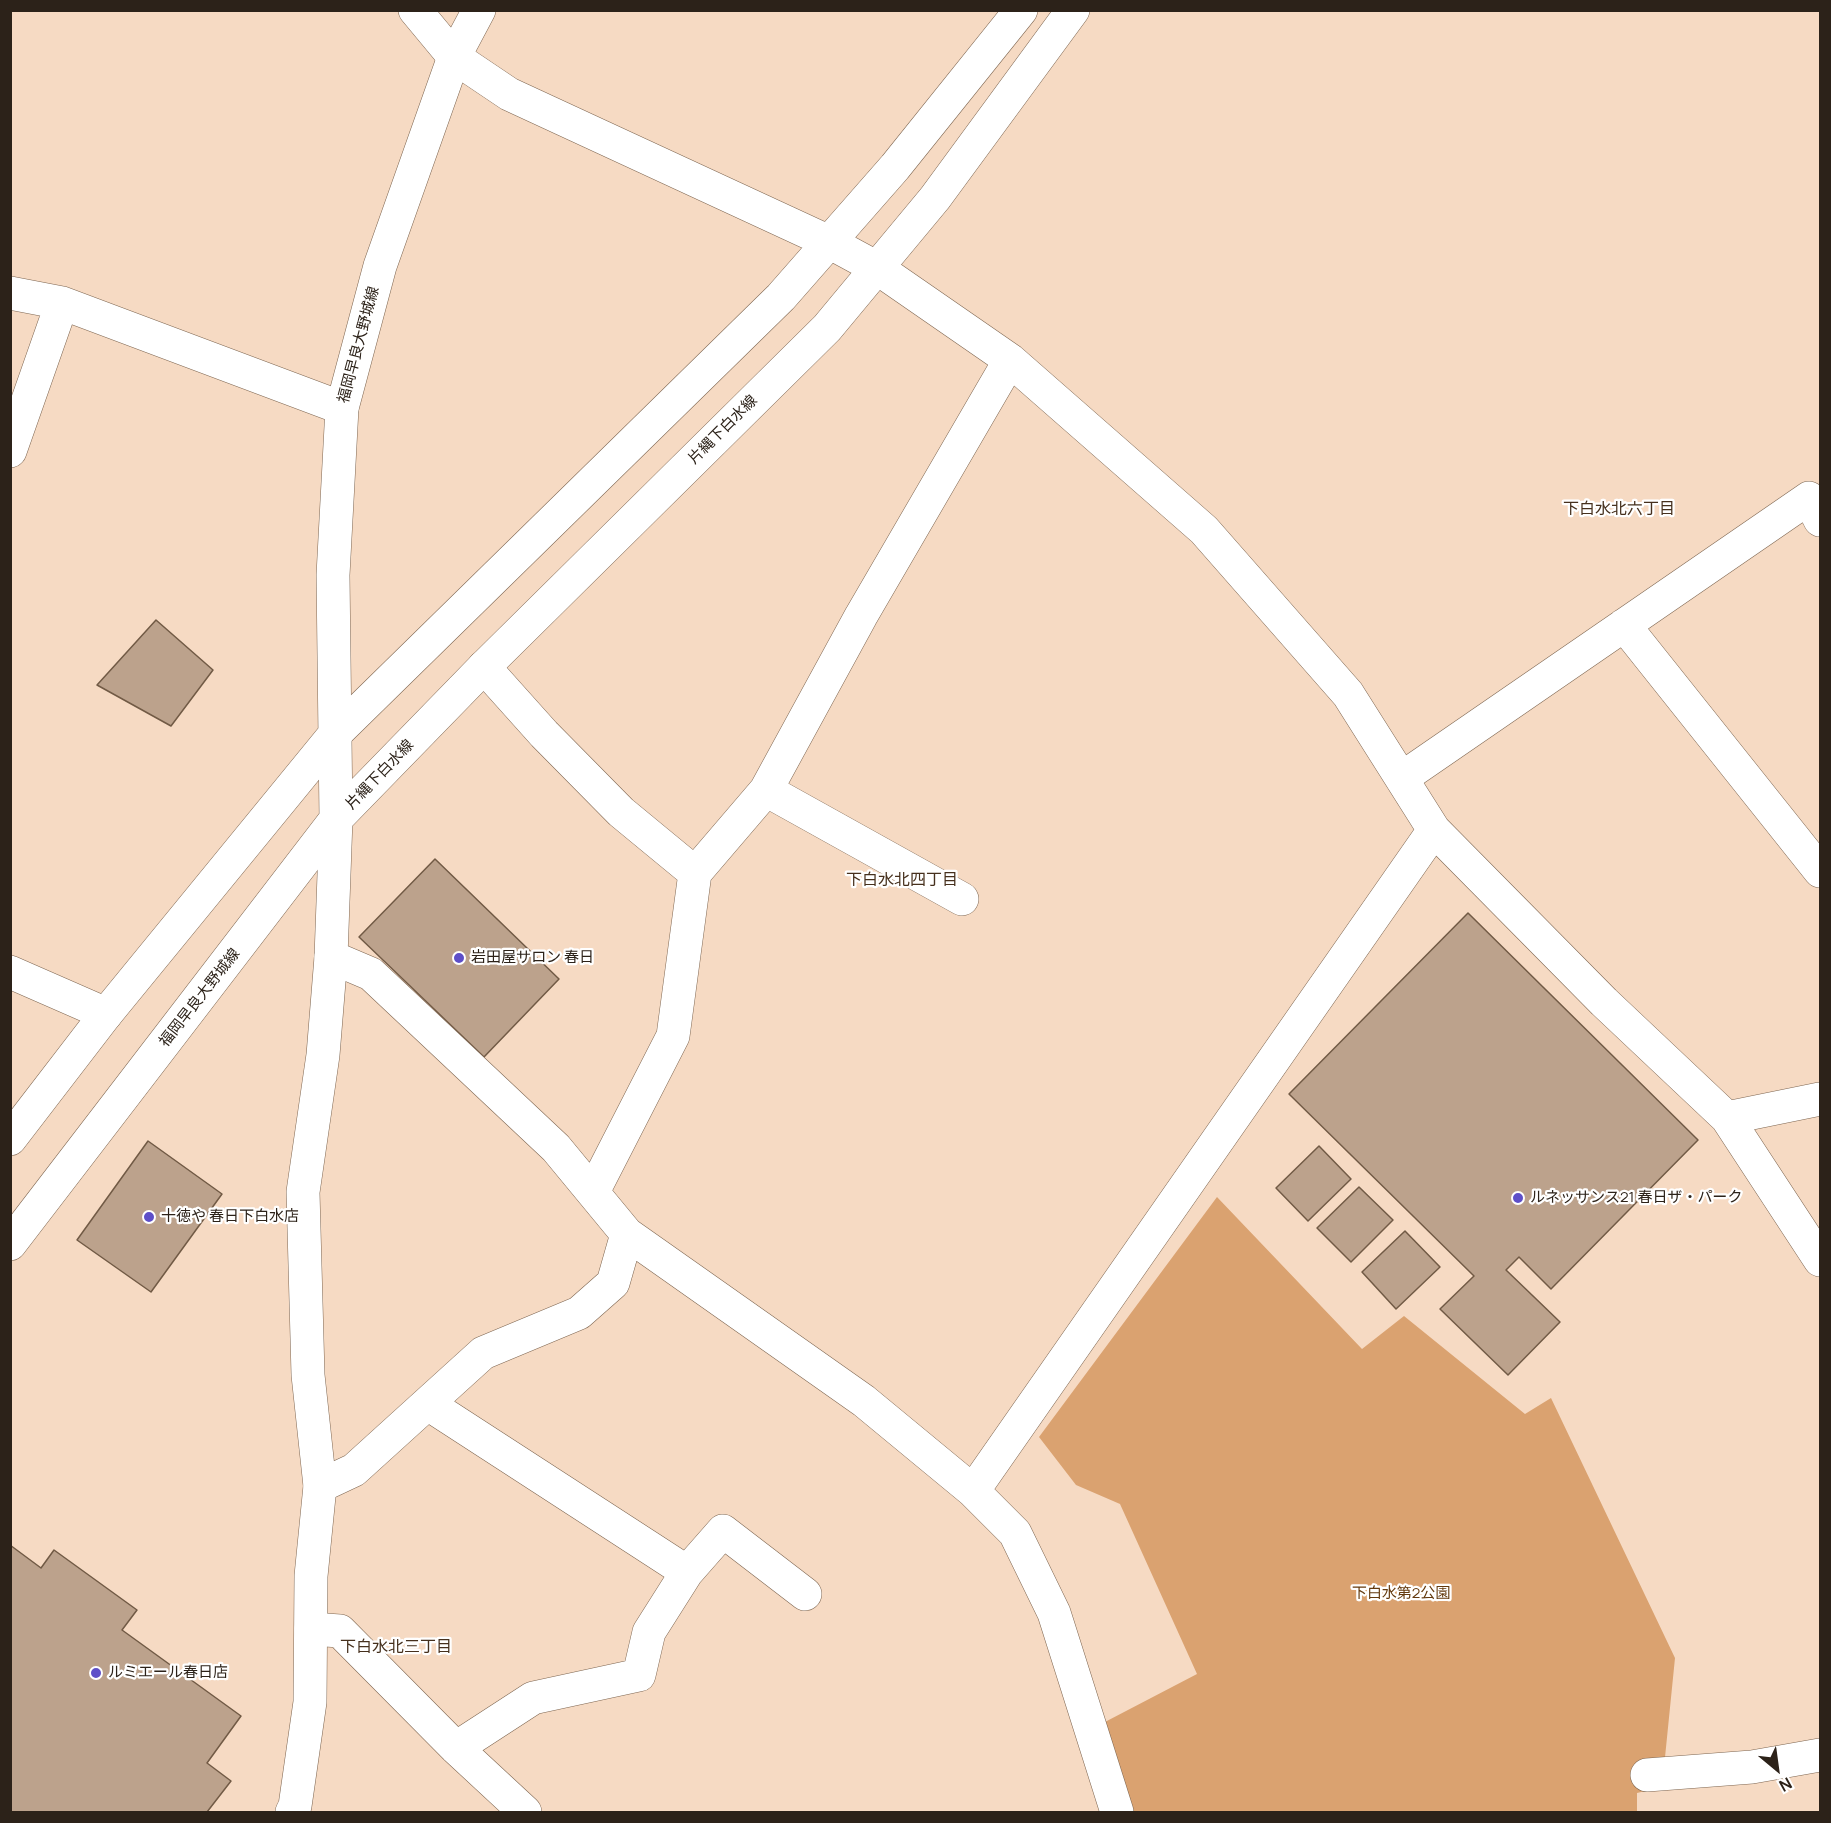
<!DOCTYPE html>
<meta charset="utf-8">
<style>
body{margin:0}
#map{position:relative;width:1831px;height:1823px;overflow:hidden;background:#f6dac3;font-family:Manrope,sans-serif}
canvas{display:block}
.frame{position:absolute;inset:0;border:12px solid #2c2219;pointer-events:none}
.north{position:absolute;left:1747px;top:1739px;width:60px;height:60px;-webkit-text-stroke:4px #fff;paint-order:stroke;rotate:151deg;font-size:16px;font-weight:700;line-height:24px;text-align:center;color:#2c2219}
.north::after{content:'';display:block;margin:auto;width:21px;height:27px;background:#2c2219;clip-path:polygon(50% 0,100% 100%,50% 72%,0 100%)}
</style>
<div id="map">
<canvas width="1831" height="1823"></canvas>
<div class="frame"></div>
<div class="north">N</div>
</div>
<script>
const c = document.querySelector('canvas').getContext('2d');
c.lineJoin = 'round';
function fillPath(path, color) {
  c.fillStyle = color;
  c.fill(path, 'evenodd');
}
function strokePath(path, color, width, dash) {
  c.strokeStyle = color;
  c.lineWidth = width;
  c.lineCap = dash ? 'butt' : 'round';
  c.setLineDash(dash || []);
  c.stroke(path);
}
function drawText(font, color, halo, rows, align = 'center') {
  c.font = font + ' Manrope,"Noto Sans JP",sans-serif';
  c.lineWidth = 4.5;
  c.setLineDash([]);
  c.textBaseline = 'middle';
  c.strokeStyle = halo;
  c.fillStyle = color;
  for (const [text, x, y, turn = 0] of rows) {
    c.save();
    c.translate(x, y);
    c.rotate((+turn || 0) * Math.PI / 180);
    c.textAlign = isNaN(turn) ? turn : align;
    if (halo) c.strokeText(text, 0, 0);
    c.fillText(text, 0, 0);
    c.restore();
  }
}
fillPath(new Path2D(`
 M1217,1197l145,152 42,-33 121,98 26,-16 124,260 -13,129 -25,6v19h-505l-29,-89 94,-49 -77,-170 -44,-19 -37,-48z`), '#daa270');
const building = new Path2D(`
 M156,620l57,50 -42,56 -74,-41z
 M435,859l124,120 -75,78 -125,-120z
 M1468,913l230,227 -147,149 -32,-32 -13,13 54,52 -52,53 -68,-66 34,-33 -185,-182z
 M148,1141l74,53 -71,98 -74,-52z
 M1319,1146l32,33 -43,42 -32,-33z
 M1359,1187l34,33 -42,42 -34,-34z
 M1405,1231l35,36 -44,42 -34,-37z
 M10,1545l31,23 13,-18 83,60 -15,20 119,86 -34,47 24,18 -24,31h-197z`);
fillPath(building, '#bca28c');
strokePath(building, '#715a45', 1.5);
const street = new Path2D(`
 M877,268l133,92 194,170 144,164 86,136 170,172 123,116 93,142
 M10,293l52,10 280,105
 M10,451l52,-148
 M1624,625l196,246
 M484,667l60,67 77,78 74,61
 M1402,778l407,-280 11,22
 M766,790l196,109
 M331,957l40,17 185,174 71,86 237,167 109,90 42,42 39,80 63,199
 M10,972l96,42
 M1727,1118l93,-19
 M593,1192l80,-156 22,-163 71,-83 95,-174 149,-256
 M428,1404l259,168
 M320,1486l34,-16 129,-117 96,-40 34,-30 14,-49
 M973,1491l461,-661
 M311,1629l29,2 116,117 69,64
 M456,1748l77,-50 106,-23 10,-43 38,-60 36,-41 82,63
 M1647,1775l105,-8 68,-12`);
const secondary = new Path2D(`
 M415,10l39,47 55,37 320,148 48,26
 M335,734l446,-437 114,-130 126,-157
 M292,1812l3,-6 15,-104 1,-126 9,-90 -12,-111 -5,-183 20,-137 8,-98 5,-138 148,-152 343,-339 108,-130 138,-188`);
const primary = new Path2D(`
 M10,1139l96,-125 229,-280
 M10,1244l326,-425 -3,-244 9,-167 38,-142 74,-209 25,-47`);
strokePath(street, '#7e6651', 34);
strokePath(secondary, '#7e6651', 34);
strokePath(primary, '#7e6651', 34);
strokePath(street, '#fff', 33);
strokePath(secondary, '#fff', 33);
strokePath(primary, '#fff', 33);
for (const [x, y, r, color] of [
 [459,958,6,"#5e4fc8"],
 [1518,1198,6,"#5e4fc8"],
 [149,1217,6,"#5e4fc8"],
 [96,1673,6,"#5e4fc8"]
]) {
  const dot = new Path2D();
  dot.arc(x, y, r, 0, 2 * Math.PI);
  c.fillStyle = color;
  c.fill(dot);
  strokePath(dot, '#fff', 2);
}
drawText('15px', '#2c2219', '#fff', [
 ["福岡早良大野城線",359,345,-75],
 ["片縄下白水線",723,430,-45],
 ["片縄下白水線",380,775,-46],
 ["福岡早良大野城線",200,998,-52]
]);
drawText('15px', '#2c2219', '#fff', [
 ["岩田屋サロン 春日",471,958],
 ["ルネッサンス21 春日ザ・パーク",1530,1198],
 ["十徳や 春日下白水店",161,1217],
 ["ルミエール春日店",108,1673]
], 'left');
drawText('15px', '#643a0e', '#fff', [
 ["下白水第2公園",1401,1594]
]);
drawText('16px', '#46301d', '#fff', [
 ["下白水北六丁目",1619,510],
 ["下白水北四丁目",902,881],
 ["下白水北三丁目",396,1648]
]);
</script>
